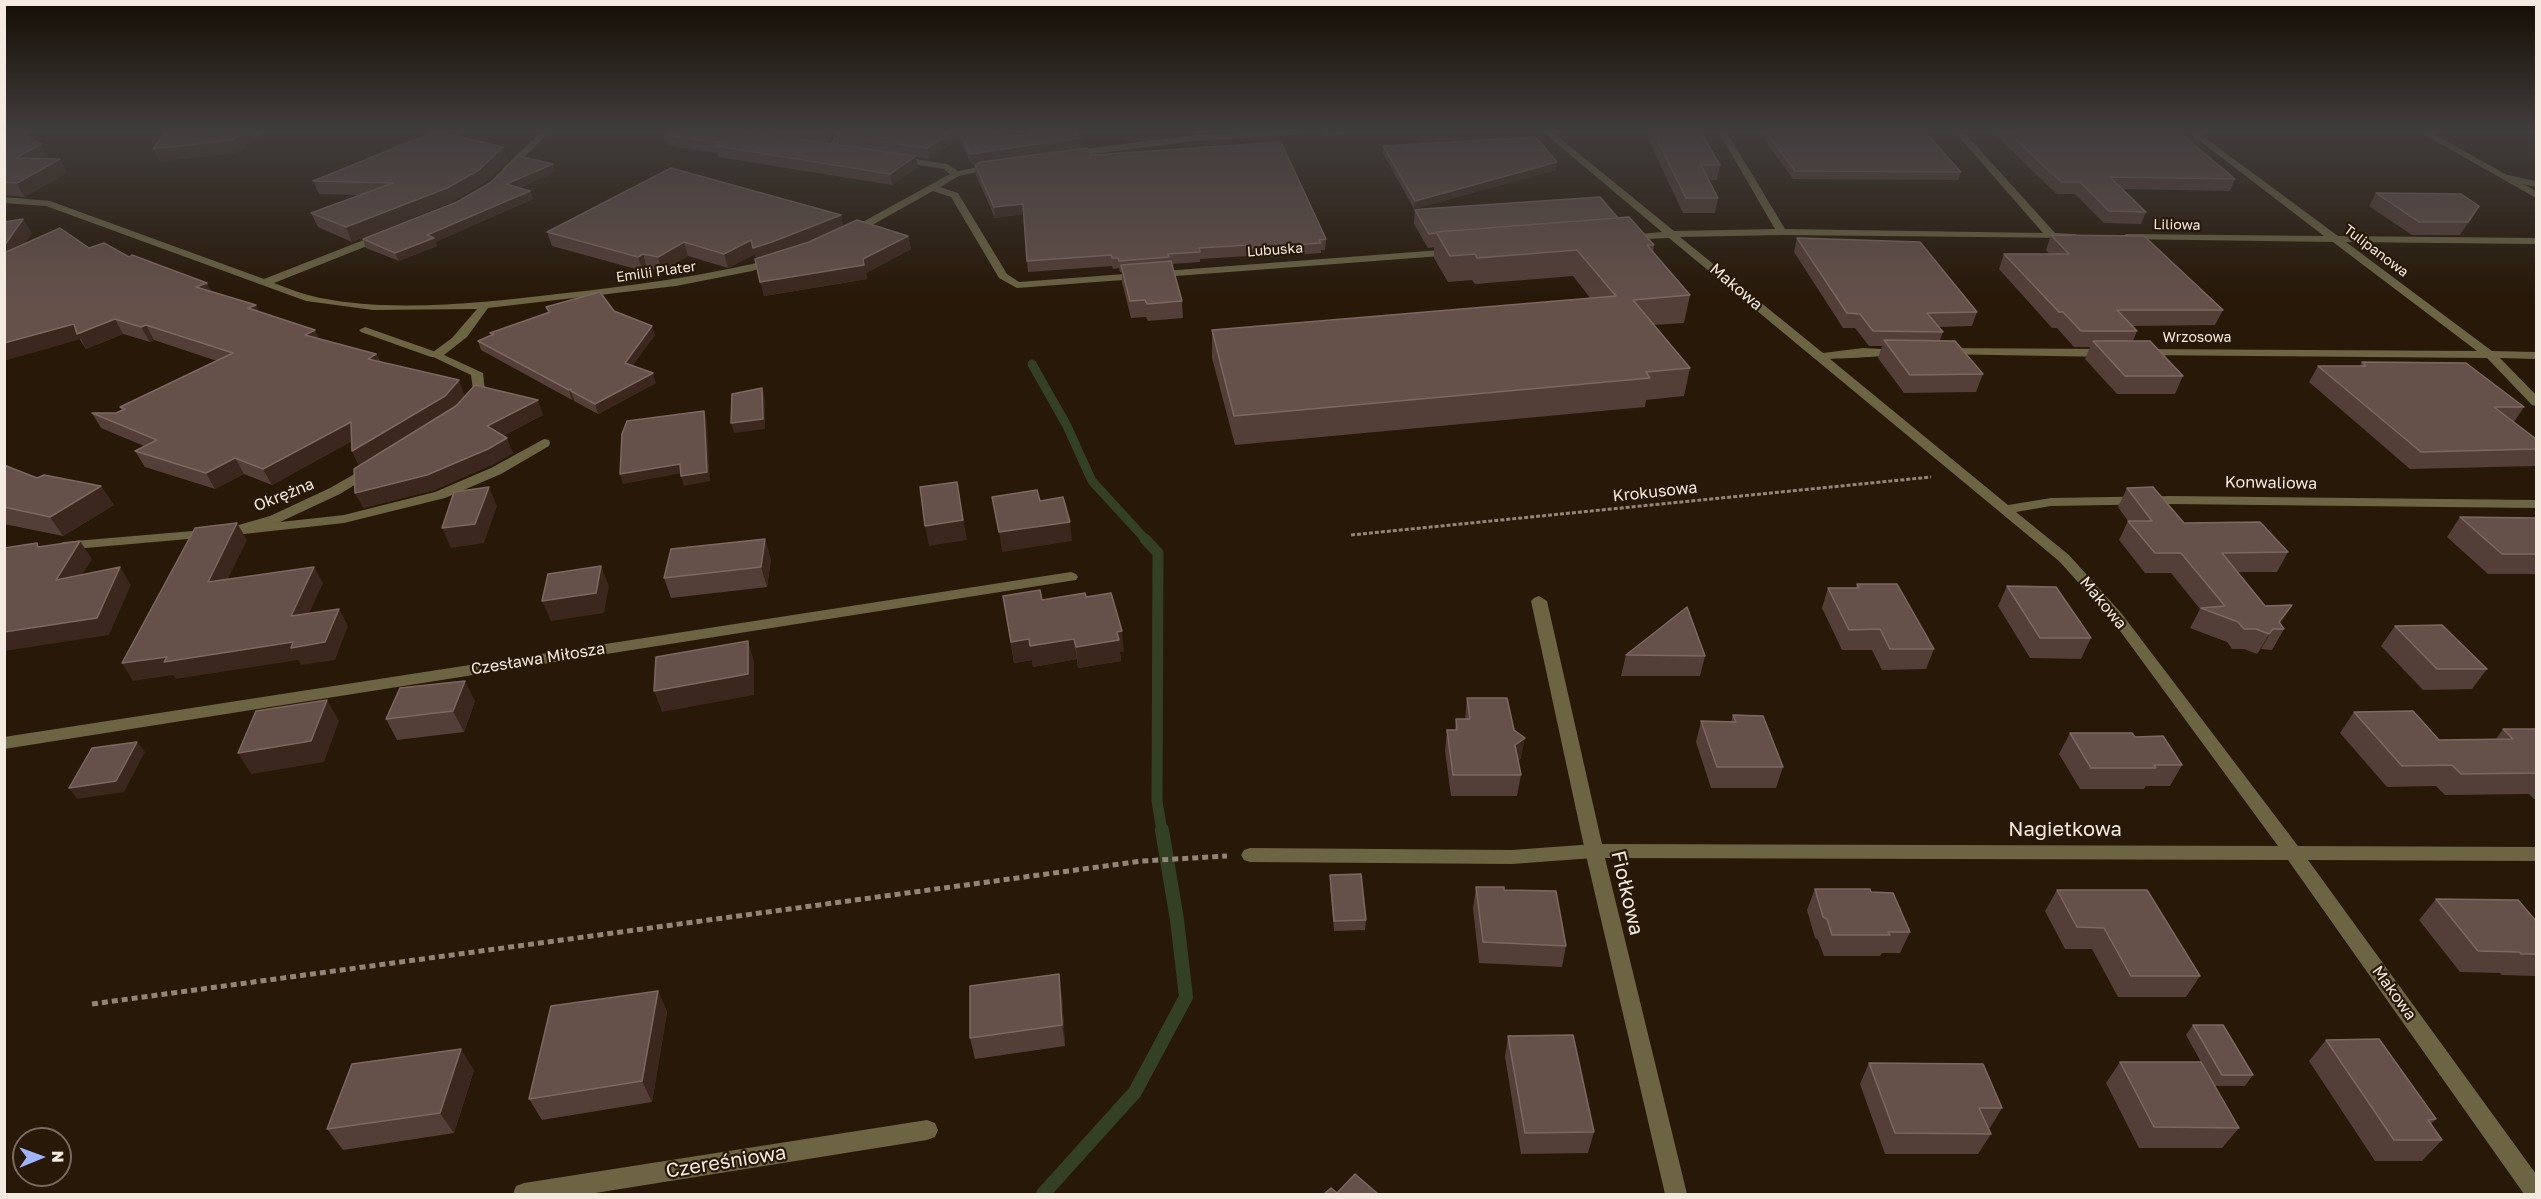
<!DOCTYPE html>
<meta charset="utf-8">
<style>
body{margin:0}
#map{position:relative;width:2541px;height:1199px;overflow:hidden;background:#271808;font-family:"Golos Text",sans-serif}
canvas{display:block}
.frame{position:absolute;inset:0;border:6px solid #f4eae0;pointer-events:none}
.north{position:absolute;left:12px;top:1127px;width:60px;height:60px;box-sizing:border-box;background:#271808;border:2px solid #796c5e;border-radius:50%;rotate:89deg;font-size:16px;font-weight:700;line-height:24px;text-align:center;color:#f4eae0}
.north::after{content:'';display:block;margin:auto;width:21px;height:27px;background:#a1b3fd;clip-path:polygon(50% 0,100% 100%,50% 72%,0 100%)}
</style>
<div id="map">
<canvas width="2541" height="1199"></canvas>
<div class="frame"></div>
<div class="north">N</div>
</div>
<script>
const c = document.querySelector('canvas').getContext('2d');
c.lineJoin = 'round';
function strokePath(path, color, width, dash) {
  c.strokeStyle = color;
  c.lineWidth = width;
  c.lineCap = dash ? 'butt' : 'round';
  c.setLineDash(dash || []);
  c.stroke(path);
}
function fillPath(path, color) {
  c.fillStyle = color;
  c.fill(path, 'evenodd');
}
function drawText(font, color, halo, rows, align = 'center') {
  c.font = font + ' "Golos Text",sans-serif';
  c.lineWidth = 4.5;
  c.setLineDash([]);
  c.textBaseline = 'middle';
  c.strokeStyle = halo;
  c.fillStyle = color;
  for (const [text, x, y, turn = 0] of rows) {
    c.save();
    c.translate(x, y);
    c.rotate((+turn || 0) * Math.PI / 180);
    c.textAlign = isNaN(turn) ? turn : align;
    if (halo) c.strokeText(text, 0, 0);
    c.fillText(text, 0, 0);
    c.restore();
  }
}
strokePath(new Path2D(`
 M1032,364l35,62 25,55 55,60`), '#344024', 9);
strokePath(new Path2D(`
 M1145,539l13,14 -1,248 5,30`), '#344024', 11);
strokePath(new Path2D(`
 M1043,1194l92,-102 51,-95 -9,-77 -15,-90`), '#344024', 14);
strokePath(new Path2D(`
 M1326,134l60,-3`), '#928578', 2, [3, 2]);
strokePath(new Path2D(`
 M1351,535l580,-58`), '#928578', 3, [4, 2]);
strokePath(new Path2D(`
 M92,1004l1050,-143 85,-5`), '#928578', 5, [6, 4]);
fillPath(new Path2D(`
 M2508,175l28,6v6l-31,-7v-4z
 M365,327l74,26 2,2 -2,2h-8l-70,-25 -2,-2z
 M544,439l5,1 1,3 -1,3 -48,28 -56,24 -101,25 -109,12 -7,-4 7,-4 109,-12 91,-23 56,-24z
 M1594,844l6,2 3,5 -3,5 -6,2 -82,6 -262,-2 -6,-2 -3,-5 3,-5 6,-2 262,2z`), '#6c6443');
fillPath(new Path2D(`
 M542,131h9l-42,41h-6v-4z
 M839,131h8l-13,20h-6l-2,-2z
 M1268,131h41l-4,3 -110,7 -126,16 -5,-3 5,-3 126,-16z
 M1542,131h9l123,100 101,-2 -57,-98h8l59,98 258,4 -89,-102h9l92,102 21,1v4l-294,-3 -102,2 143,116 40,-5 39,2 2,2c-6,5 -61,6 -74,7l178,146 43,-7 119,-2 366,4v8l-366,-4 -119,2 -35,6 53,43 53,59 176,232 238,1v14l-228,-1 228,314v20h-12l-236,-334 -683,-2 82,336h-22l-80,-343 -54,-250 3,-3 5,-2 8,5 55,243 676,2 -166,-226 -53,-59 -390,-323 -45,2 -1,-2 5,-3 34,-3z
 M2187,131h9l142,105 198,2v6l-190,-2 146,109 44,1v7l-36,-1 36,37v11l-4,-1 -45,-47 -350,-3v-4l4,-2 336,2 -144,-109 -211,-3 -1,-2 5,-3 198,2z
 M2418,131h10l108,60v7z
 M896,156l51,8 11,7 40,-8v4l-39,9 -19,11 18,6 49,81 12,8 435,-33 5,3 -5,3 -437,33 -18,-10 -48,-81 -18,-6 -77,43h-8v-4l102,-56 -6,-5 -51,-8v-4z
 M4,197l46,4 214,78 115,-45h8v4l-113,45c11,4 23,9 34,12 72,19 175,8 249,-1 75,-8 148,-18 220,-36l5,3 -30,10 -76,15 -188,22 -21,29 -23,18 39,18 2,18 -11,13 -4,1 -6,-4 9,-11 -2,-15 -42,-20 23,-17 25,-29 -104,1 -67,-9 -260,-95 -42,-3z
 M1943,348l165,1 6,4 -6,4 -169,-3 -2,-2z
 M372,464l7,4 -2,3 -37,23 -60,28 -46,13 -171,15 -7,-4 7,-4 165,-14 42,-12 60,-28z
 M1071,572l5,2 2,3 -2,3 -1072,169v-12z
 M927,1120l8,3 3,7 -3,7 -8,3 -338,54h-76l3,-8 8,-3z`), '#6c6443');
fillPath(new Path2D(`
 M4,131l44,26 -4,2h16l7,14 -43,24 -20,-2z
 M675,131h161l-9,12 13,2 -2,-9 3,-5h144l42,5 -3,-5h51l5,7 1,10 -55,8 66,-1 234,84 -1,11h-4v3l-71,5 -1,-2 -49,3v3l-28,2 10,37 1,17 -35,3 -2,-4 -15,1 -9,-36v-10h-2l-1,-4 -6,1 -1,-3 -84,6 -5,-58 -28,4 -19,-43 -1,-10 4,-2 -7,2 -13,-26 -30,20 -13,-2 2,10 -26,18 -174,-28 -1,-4 -47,-7 -3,-11z
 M1652,131h48l20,34 -3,15h-8l9,18 -3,15h-32l-33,-70z
 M1758,131h166l37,41 -3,8 -165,-1z
 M1992,131h186l57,48 -5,12 -107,-2 23,23 -5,12 -37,-1 -29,-29h-18l-9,-8z
 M1383,146l174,16 -1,8 -142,39 -31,-56z
 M503,147l5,14 -24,22 -32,19 -100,40 -34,-15 -7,-14 48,-18 -40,-1 -6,-13z
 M555,172l-36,16 11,3 3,8 -98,43 2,4 -38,15 -33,-13 -3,-9z
 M2376,193l103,13 -19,29h-48l-43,-29z
 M1415,210l203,8 36,27 -1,7 37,43 -6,28 -30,2 36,43 -6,28 -38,4 -1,7 -410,38 -23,-87v-28l379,-31 -18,-23 -98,8 -3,-4 -24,2 -14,-24v-11l-6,1 -14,-24z
 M841,215l2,12 65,9 3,13 -45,24 1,6 -103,17 -9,-42 -27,14 -40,-12 -26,15 -15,-3 -4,3 -91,-25 -5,-14z
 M4,222l28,11 -8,11 65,4 40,9 130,55 60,27 57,15 4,7 85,35 78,19 -40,21 10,17 -19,11 -60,26 -71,18 -4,-43 -7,-14v-10l-80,44 -28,-11 -29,15 -70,-22 -10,-16 9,-5 -43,-18 -9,-15h24l6,-3 -2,-3 97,-46 -63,-21 -4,2 -27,-8 -37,15z
 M2051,235l172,75 -8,15 -82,1 4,5 -4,10 50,35 -8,18h-58l-32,-35 5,-12h-16l-17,-19h-5l-53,-59 5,-15h45l-3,-4z
 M1797,238l180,74 -5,14 -33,1 4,5 -3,8 43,34 -7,18 -72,1 -26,-35 4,-12h-13l-14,-18h-12l-49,-76z
 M546,307l68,4 41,24 -23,31 24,17 -58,31 -24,-13v-2l-2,1 -91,-50 -3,-9 13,-6 -1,-2 58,-20z
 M2362,362l162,45 -10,15 22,17v27l-126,3 -101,-87 9,-16h42z
 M4,465l33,13 77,27 -51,31 -59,-12z
 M2127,488l57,35 104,29 -11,20h-39l46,57 -12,21 -11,-1 -4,5 -13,-5h-12l-5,-7 -37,-14 10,-19 -29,-36h-26l-26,-33 9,-19 -10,-14z
 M2460,517l76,1v56h-48l-41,-37z
 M771,559l-4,28 -96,11 -7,-20z
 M1857,584l77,65 -8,20 -44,1 -10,-20h-30l-20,-42 6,-20h28z
 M2007,586l84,52 -10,21 -51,-1 -32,-52z
 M1003,596l39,4 44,-3 38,54 -4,1 1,9 -43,7 -1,-9 -44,8 -1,-7 -18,3z
 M2395,626l92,43 -15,20 -49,1 -42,-44z
 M1626,655l79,1 -5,20h-79z
 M1467,698l47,32 7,28 -3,3 3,14 -4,21h-66l-6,-45 2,-21h8l1,-11h9z
 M475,701l-11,31 -67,8 -11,-21z
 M2354,712l85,28 57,-1 7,-10h33v70h-2l-5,-5 -84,1 -9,-9 -49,1 -47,-54z
 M1733,715l50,52 -7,21h-65l-15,-46 5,-21 30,1z
 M2070,733l65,4 47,28 -12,21h-24l-2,3h-64l-21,-35z
 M1330,875l36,45 -1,10 -31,1 -4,-45z
 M1476,887l28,3 62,56 -4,21 -83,-4 -6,-55z
 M1815,889l56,3 39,40 -10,21h-18l-2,3h-56l-6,-16 -3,-2 -8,-28z
 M2057,890l143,86 -14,21h-68l-26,-48h-27l-20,-38z
 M2436,899l100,22v55l-34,-1 -2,-2 -40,-1 -41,-52z
 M658,991l9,21 -15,90 -110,18 -13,-21z
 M1062,995l3,51 -90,13 -5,-21z
 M2193,1025l60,50 -8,11h-30l24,42 -17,20h-83l-33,-65 14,-21h81l-15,-27z
 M1508,1036l86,96 -6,21 -67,1 -16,-97z
 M2326,1040l110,79 -5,5 11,16 -20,21h-47l-66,-100z
 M1869,1063l133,45 -12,20h-2l3,6 -13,20h-93l-25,-70z
 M474,1070l-20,63 -111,17 -16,-21z`), '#543e38');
fillPath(new Path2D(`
 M245,131h21l-28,22 -78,9 -7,-13z
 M826,131h10l-9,13 -2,-11z
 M953,131h5l1,8 -30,20 -1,-11z
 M1080,138l1,10 -109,17 -2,-11z
 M41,144l7,13 -24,14 -8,-13z
 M503,147l5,14 -24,22 -32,19 -100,40 -6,-15z
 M916,156l2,11 -26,18 -2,-11z
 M60,159l7,14 -43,24 -7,-14z
 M1557,162l-1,8 -142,39 1,-8z
 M553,164l2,8 -46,20 -3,-8z
 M530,191l3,8 -98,43 2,4 -38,15 -4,-8 32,-18z
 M4,199l4,7 -4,2z
 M1023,204l1,10 -29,4 -1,-11z
 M2479,206l-7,13 -12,16 8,-13z
 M841,215l3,14 -88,33 -1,-8 -27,14 -4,-14 27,-14z
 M23,219l9,14 -25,37 -3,-4v-20z
 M908,236l3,13 -45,24 1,6 -103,17 -4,-14 103,-23z
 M684,242l4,14 -26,15 -4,-14z
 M643,254l4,14 -4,3 -5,-14z
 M207,283l8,14 -19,-10z
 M256,305l7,14 -15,-11z
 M115,319l8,15 -37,15 -5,-10 -77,22v-18l70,-19z
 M146,325l8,15 -4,2 -9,-15z
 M652,326l3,9 -27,37 -3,-9z
 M315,330l7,15 -17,-10z
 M376,354l7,15 -15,-10z
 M653,373l3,10 -58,31 -3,-10z
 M459,380l6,16 -13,15 -92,56 -8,-16z
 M762,388l3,10v31l-31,4 -3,-10z
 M571,389v2l3,8 -2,1 -3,-10z
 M538,400l5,15 -50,26 -6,-15z
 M704,411l3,10 3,60 -26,5 -3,-10z
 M351,422l7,16 -86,47 -9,-16z
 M507,438l6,15 -19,11 -60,26 -71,18 -8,-15z
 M235,458l9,16 -29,15 -9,-16z
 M680,464l3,9 -60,11 -3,-10z
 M101,486l13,19 -51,31 -13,-19z
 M489,487l8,19 -13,37 -33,5 -9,-20z
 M960,501l7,39 -38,6 -4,-20z
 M1070,522l2,19 -70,11 -3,-20z
 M237,523l10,17 -29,59 -10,-17z
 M765,539l6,20 -4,28 -6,-20z
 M80,541l12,18 -24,38 -12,-17z
 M601,566l8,20 -5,27 -53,8 -9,-20z
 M120,567l11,18 -22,50 -105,16v-19z
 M314,567l9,16 -23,50 -9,-17z
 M2292,605l-12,21 -1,-4z
 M339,609l9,17 -13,34 -34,5 -3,-5 -122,19 -3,-4 -40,6 -11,-18z
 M2273,629l-12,20 -4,5 12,-20z
 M1122,631l2,20 -4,1 1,9 -43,7 -2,-21z
 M1029,639l3,21 -18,3 -3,-21z
 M1074,639l3,20 -44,8 -3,-21z
 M748,641l6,21v33l-92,17 -8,-21z
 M465,681l10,20 -11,31 -11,-21z
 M327,700l12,21 -15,41 -73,12 -13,-21z
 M1525,738l-4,20 -9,8 3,-21z
 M137,742l8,10 -21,40 -47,7 -8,-11z
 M1059,974l3,21 3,51 -3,-21z
 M658,991l9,21 -15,90 -10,-21z
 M461,1049l13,21 -20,63 -14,-20z`), '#3b271d');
const building = new Path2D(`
 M4,131h14l23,13 -25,14 44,1 -43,24 -13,-1z
 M166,131h79l-12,9 -80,9z
 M436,131l67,16 -24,23 -32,18 -101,39 -35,-14 82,-30 -80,-2z
 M675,131h65l176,25 -26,18 -174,-28 6,-3 -55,-8z
 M809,131h17l-1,2z
 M841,131h112l-25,17 -90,-12z
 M959,131h26l47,6 -4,-6h47l5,7 -110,16z
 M1653,131h47l20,34h-19l17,33h-32z
 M1765,131h159l37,41 -166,-1z
 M2007,131h171l57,48 -125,-2 36,35 -37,-1 -29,-29h-18l-10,-8z
 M1536,137l21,25 -142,39 -32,-55z
 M1281,142l45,97 -7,1 2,3 -71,5 -1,-3 -50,3 1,4 -32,2 1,3 -50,4 -1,-3h-6l-1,-3 -84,6 -4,-57 -29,3 -19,-42 6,-3 106,-14 5,7z
 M518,156l35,8 -47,20 24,7 -103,44 7,3 -39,15 -32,-14 94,-37 33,-19z
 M671,168l170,47 -69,27 -19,6 -2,-8 -27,14 -40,-12 -26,15 -15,-3 -5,3 -91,-25z
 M2376,193l85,1 18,12 -11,16h-49z
 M1600,197l18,21 -182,14 -1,1 -6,1 -14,-24 8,-1z
 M1629,217l25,28h-7l43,50 -57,5 57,68 -44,4 4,6 -416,38 -22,-86 404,-34 -39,-46 -100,8 -2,-4 -25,2 -14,-24z
 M23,219l-19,27v-24z
 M857,220l51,16 -45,23 1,6 -104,17 -5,-23 54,-17z
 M60,228l29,20 15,-5 25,14 3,-2 75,28 -11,4 60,18 -8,3 67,22 -10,5 71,19 -8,5 91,21 -14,16 -93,55 -1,-29 -88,47 -28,-11 -29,15 -71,-22 22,-11 -65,-27h24l9,-4 -5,-2 113,-54 -87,-28 -5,2 -26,-8 -38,15 -3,-10 -70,19v-90z
 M2051,235l93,1 79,74h-106l20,21h-56l-18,-19h-4l-55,-58h65z
 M1797,238l123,4 57,70 -50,1 16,19 -70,-1 -13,-17 -13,-1z
 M1171,261l11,40 -35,3 -2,-4 -15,1 -9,-36z
 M600,292l14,19 38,15 -27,37 28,10 -58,31 -24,-13v-2l-2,1 -91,-49 16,-7 -4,-1 60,-21 -4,-5z
 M1884,340l71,1 28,33 -73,1z
 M2093,341h57l33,35h-58z
 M2362,362l104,1 58,44h-30l42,32v10l-115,3 -103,-86h48z
 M475,385l63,15 -51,26 20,12 -19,11 -61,26 -72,18 -1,-24 102,-63z
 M762,388l1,31 -32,4 1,-29z
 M704,411l3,61 -26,4 -1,-12 -60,10 2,-40 5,-13z
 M4,465l33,13 7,-3 57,11 -51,31 -46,-10z
 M957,482l6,38 -38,6 -5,-39z
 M489,487l-14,37 -33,4 12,-36z
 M2153,487l31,36 76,-1 28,30 -66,1 43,53 27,-1 -13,17 5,7h-11l-4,5 -13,-5h-12l-6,-7 -37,-14 24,-2 -44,-53h-26l-27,-32h24l-25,-33z
 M1037,490l3,11 23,-4 7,25 -71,10 -7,-35z
 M2460,517l76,1v36h-34z
 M237,523l-29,59 106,-15 -23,49 48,-7 -14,33 -34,6 2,-6 -129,20 3,-5 -45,6 73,-135z
 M765,539l-4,28 -97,11 7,-29z
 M80,541l-24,39 64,-13 -23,51 -93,14v-84l33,-5 1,4z
 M601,566l-5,27 -54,8 6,-27z
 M1857,584h40l37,65h-44l-10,-20 -31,1 -21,-42h31z
 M2007,586l49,1 35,51h-51z
 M1040,590l2,10 43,-7 1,4 25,-4 11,38 -5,1 2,8 -43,7 -2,-8 -44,7 -1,-7 -18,3 -8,-46z
 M1687,607l18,49 -79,-1z
 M2442,625l45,44h-50l-42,-43z
 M748,641v33l-94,17 2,-34z
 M465,681l-12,30 -67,8 14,-31z
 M1467,698h40l7,32 11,8 -10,7 6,30h-68l-6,-45h10l-1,-11h14z
 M327,700l-16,41 -73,12 18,-42z
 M2413,711l26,29 74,-1 -10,-10h33v44l-75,1 -9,-9 -50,1 -48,-54z
 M1733,715l30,1 20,51h-66l-16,-46 35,1z
 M2070,733h62l3,4 28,-1 19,29h-28l2,3h-65z
 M137,742l-21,39 -47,7 23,-40z
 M1361,874l5,46 -32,1 -4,-46z
 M1476,887h28v3l52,1 10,55 -83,-4z
 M1815,889h55l1,3 22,1 17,39h-22l2,3h-58l-5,-16 -4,-2z
 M2057,890h90l53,86h-69l-27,-48 -27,-1z
 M2436,899l82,1 18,21v33h-15l-2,-2 -41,-1z
 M1059,974l3,51 -92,13v-52z
 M658,991l-16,90 -113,18 22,-93z
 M2193,1025h30l30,50h-31z
 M1573,1035l21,97 -69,1 -17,-97z
 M2379,1039l57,80 -8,1 14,20h-48l-68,-100z
 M461,1049l-21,64 -113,16 25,-65z
 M2120,1062h81l38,66 -85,-1z
 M1869,1063l114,1 19,44h-23l12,26 -96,-1z
 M1355,1174l23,20h-54l7,-6 6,5z`);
fillPath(building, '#65504a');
strokePath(building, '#7c6861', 1.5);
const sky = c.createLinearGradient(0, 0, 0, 299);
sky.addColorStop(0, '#150d04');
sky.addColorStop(0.44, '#413d3d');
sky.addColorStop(1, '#413d3d00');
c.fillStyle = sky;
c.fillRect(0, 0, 2541, 299);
drawText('14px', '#f4eae0', '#271808', [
 ["Liliowa",2177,225,1],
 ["Lubuska",1275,250,-4],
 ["Tulipanowa",2376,251,37],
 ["Emilii Plater",656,272,-8],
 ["Wrzosowa",2197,338]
]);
drawText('16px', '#f4eae0', '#271808', [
 ["Makowa",1736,287,40],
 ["Konwaliowa",2271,483,1],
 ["Krokusowa",1655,492,-6],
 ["Okrężna",284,495,-22],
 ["Makowa",2103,603,50],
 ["Czesława Miłosza",538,659,-9],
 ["Makowa",2394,993,54]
]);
drawText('20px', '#f4eae0', '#271808', [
 ["Nagietkowa",2065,830],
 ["Fiołkowa",1627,893,77],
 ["Czereśniowa",726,1162,-9]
]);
</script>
